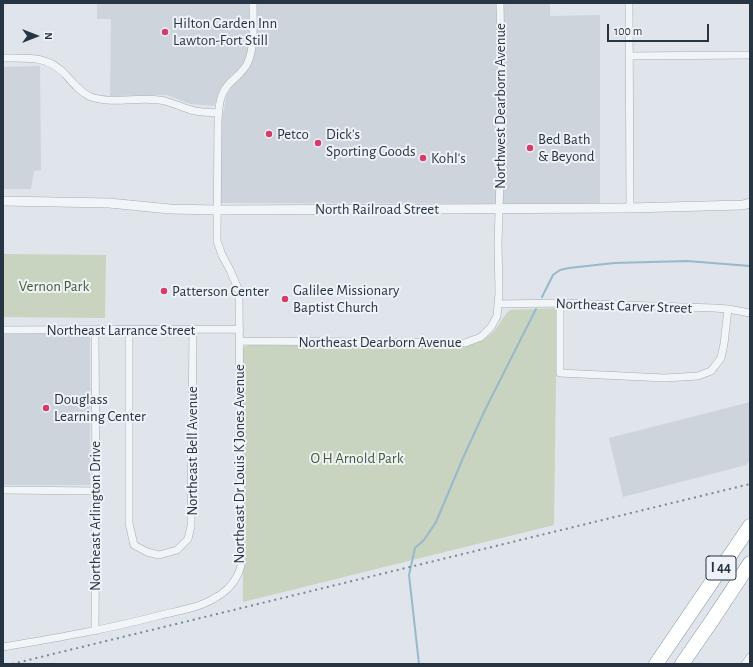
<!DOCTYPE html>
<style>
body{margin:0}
#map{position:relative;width:753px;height:667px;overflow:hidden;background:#dfe5ea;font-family:"Alegreya Sans",sans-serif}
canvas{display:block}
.frame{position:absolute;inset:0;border:4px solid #273542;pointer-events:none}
.north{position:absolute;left:16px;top:16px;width:40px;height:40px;-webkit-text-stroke:3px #eff3f7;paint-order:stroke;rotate:90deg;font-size:11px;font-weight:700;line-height:16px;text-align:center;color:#273542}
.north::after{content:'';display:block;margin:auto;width:14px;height:18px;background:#273542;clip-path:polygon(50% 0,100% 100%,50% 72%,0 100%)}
.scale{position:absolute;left:607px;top:24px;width:102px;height:18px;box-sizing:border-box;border:2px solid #273542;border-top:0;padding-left:5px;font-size:12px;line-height:14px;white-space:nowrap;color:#273542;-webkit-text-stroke:3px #eff3f7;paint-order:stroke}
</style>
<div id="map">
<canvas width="753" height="667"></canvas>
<div class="frame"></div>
<div class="north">N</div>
<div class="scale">100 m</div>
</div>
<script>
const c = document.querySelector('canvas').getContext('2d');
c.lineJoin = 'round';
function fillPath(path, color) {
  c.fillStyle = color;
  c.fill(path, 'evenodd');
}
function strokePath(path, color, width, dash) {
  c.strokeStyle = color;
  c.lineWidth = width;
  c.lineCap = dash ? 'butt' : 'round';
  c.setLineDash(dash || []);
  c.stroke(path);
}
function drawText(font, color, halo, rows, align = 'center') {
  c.font = font + ' "Alegreya Sans",sans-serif';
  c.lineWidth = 4;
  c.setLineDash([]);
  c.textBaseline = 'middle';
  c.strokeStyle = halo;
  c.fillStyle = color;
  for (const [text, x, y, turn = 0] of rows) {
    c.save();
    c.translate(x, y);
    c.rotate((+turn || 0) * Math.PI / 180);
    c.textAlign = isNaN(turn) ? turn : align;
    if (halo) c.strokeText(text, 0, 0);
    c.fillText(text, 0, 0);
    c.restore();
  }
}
fillPath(new Path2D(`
 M97,3h152v33l-1,16 -5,12 -21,22 -8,20 -24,-2 -23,-9 -57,1 1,-77h-14z
 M255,3h295v13l50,-1v189l-380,-1 1,-79 6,-30 5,-8 17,-18 2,-4z
 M40,66l1,104 -7,1 -3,18h-28v-122z
 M3,332h87v153h-87z
 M750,402v58l-4,5 -123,32 -14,-59z`), '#cdd4dc');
fillPath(new Path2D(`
 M3,254l103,1 -1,63 -102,-1z
 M557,308l-3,217 -311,77v-254l3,-2 3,-1 214,1c15,-3 26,-7 35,-20 4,-6 7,-12 12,-16z`), '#c8d4c0');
strokePath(new Path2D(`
 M542,297l11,-22 7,-5 9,-2 45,-5 73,-2 63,5
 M419,664l-10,-89 6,-27 9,-8 12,-18 27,-64 22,-48 51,-101`), '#98b9cc', 2);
const minor = new Path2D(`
 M629,3l1,205
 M630,56l120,-1
 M3,58c25,0 44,-3 63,17 7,8 14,17 25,22 21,7 46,0 68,3 10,1 19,6 29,9 9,4 20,3 30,4
 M560,303v70l105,5 33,-2 13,-5 10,-13 3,-14 4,-35
 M498,304l62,-1 154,5 14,1 22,4
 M3,330l237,-1
 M129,330v193l5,22 13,7 12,3 18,-5 11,-11 3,-13 2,-197
 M240,341l131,1 94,1 16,-6 10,-10 6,-11 2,-23 -1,-49 4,-131 -2,-110
 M3,490l93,1
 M95,631l1,-140 -1,-161
 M3,647c53,-9 106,-18 158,-32 17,-4 37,-7 52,-16 10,-5 19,-13 24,-23 2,-3 3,-7 4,-11l-2,-274 -9,-21 -8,-15 -5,-14 1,-121c1,-13 1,-24 10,-35 7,-8 16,-13 20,-23 7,-15 5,-43 5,-59
 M745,664l5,-7`);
const tertiary = new Path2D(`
 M3,201l106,2 61,6 47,1 412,-2 114,-3 7,-2`);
const motorway = new Path2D(`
 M656,664l94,-138
 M682,664l29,-42 39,-59`);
strokePath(minor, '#a4adb4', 8);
strokePath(tertiary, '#a4adb4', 10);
strokePath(motorway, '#8695a1', 15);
strokePath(minor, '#f2f5f7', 7);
strokePath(tertiary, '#f2f5f7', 9);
strokePath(motorway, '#fff', 14);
strokePath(new Path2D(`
 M12,664l738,-180`), '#788794', 2, [2, 4]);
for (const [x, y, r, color] of [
 [165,32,4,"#d63c6b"],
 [269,134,4,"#d63c6b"],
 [318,143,4,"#d63c6b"],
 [530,148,4,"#d63c6b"],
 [423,158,4,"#d63c6b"],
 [164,291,4,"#d63c6b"],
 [285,299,4,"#d63c6b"],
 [46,408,4,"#d63c6b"]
]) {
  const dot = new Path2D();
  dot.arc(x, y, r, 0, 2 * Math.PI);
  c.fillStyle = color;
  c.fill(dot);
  strokePath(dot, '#eff3f7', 1.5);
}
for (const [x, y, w] of [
 [721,568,30]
]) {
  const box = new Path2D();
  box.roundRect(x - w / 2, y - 12, w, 24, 3);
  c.fillStyle = '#eff3f7';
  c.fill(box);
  strokePath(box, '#273542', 1);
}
drawText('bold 14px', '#273542', null, [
 ["I 44",721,568]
]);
drawText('15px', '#273542', '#eff3f7', [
 ["Hilton Garden Inn",173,23],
 ["Lawton-Fort Still",173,40],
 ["Petco",277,134],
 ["Dick's",326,134],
 ["Sporting Goods",326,151],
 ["Bed Bath",538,139],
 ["& Beyond",538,156],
 ["Kohl's",431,158],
 ["Galilee Missionary",293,290],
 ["Baptist Church",293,307],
 ["Patterson Center",172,291],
 ["Douglass",54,399],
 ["Learning Center",54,416]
], 'left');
drawText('15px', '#273542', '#eff3f7', [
 ["Northwest Dearborn Avenue",500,106,-90],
 ["North Railroad Street",377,209],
 ["Northeast Carver Street",624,306,2],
 ["Northeast Larrance Street",121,330],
 ["Northeast Dearborn Avenue",380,342],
 ["Northeast Bell Avenue",192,451,-90],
 ["Northeast Dr Louis K Jones Avenue",239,464,-90],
 ["Northeast Arlington Drive",95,516,-90]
]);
drawText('15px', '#425e33', '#eff3f7', [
 ["Vernon Park",54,286],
 ["O H Arnold Park",357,458]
]);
</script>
